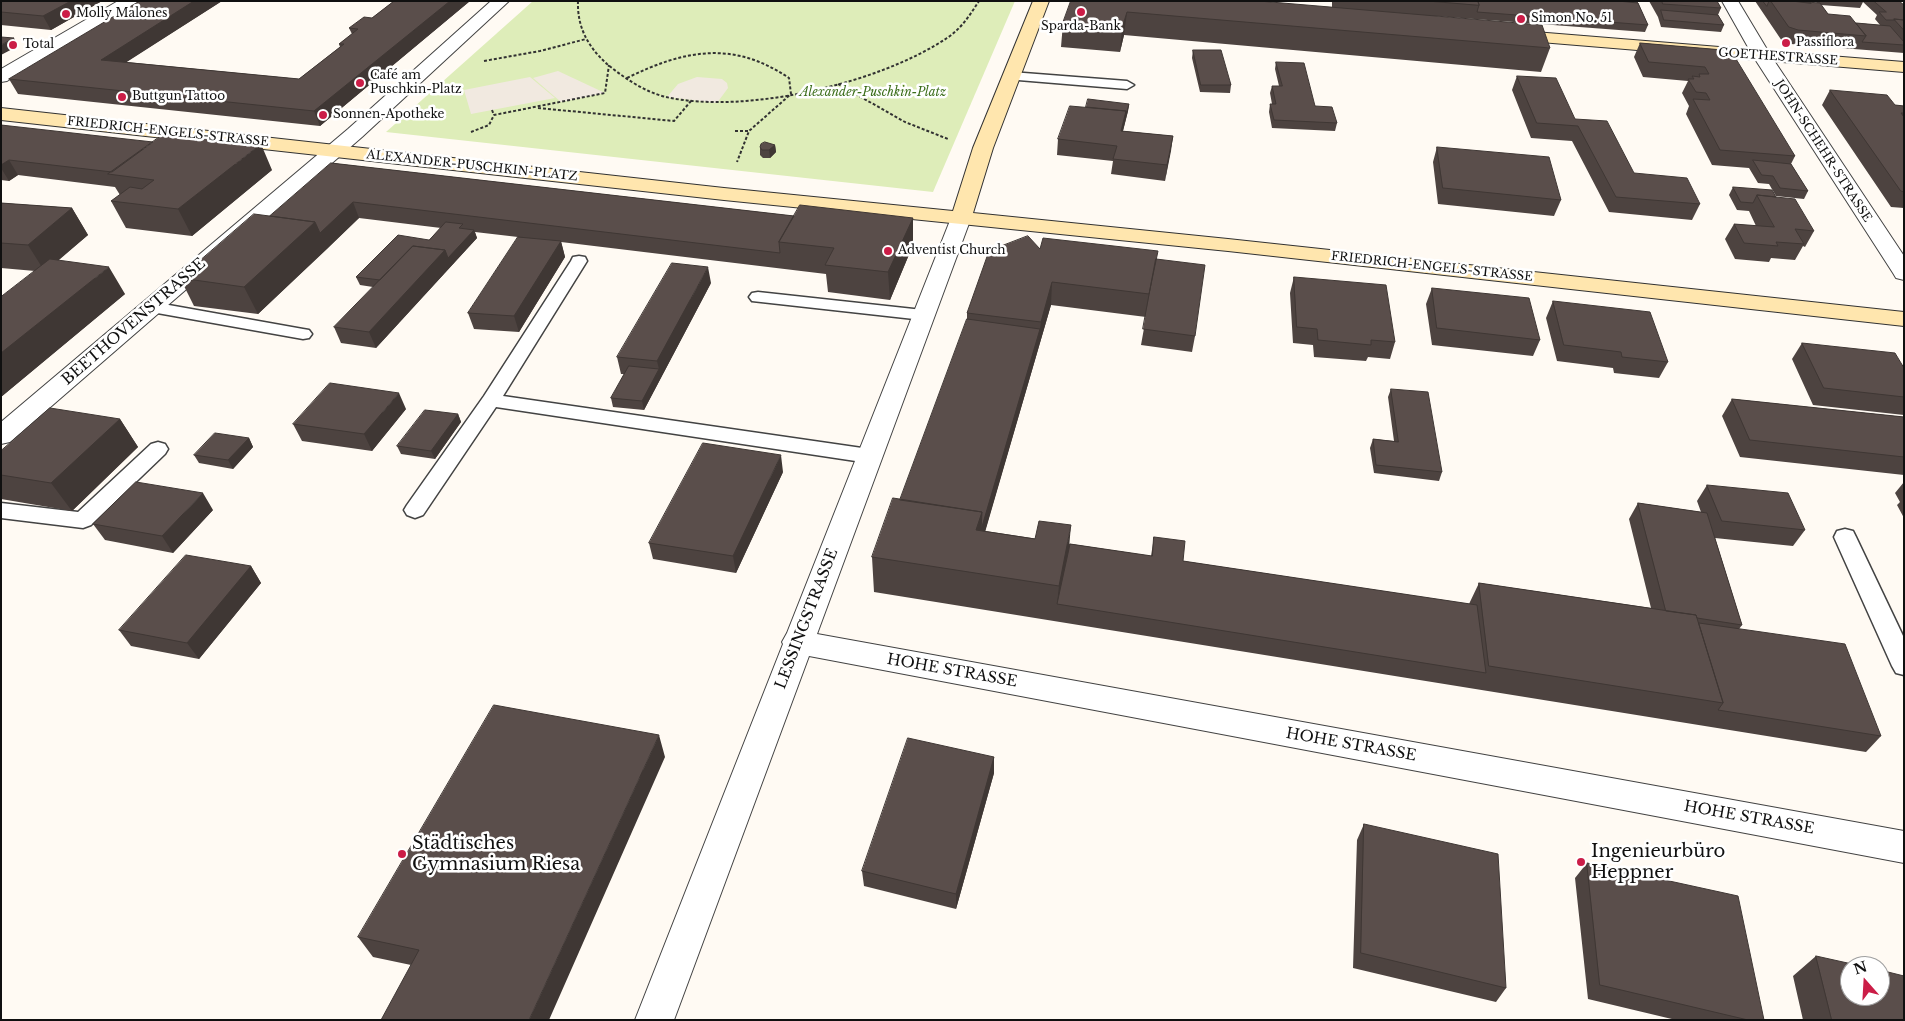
<!DOCTYPE html>
<meta charset="utf-8">
<style>
body{margin:0}
#map{position:relative;width:1905px;height:1021px;overflow:hidden;background:#fffaf3;font-family:"Libre Baskerville",serif}
canvas{display:block}
.frame{position:absolute;inset:0;border:2px solid #101010;pointer-events:none}
.north{position:absolute;left:1840px;top:956px;width:50px;height:50px;box-sizing:border-box;background:#fff;border:1px solid #9f9f9f;border-radius:50%;rotate:341deg;font-size:14px;font-weight:700;line-height:20px;text-align:center;color:#101010}
.north::after{content:'';display:block;margin:auto;width:18px;height:22px;background:#cb1d47;clip-path:polygon(50% 0,100% 100%,50% 72%,0 100%)}
</style>
<div id="map">
<canvas width="1905" height="1021"></canvas>
<div class="frame"></div>
<div class="north">N</div>
</div>
<script>
const c = document.querySelector('canvas').getContext('2d');
c.lineJoin = 'round';
function fillPath(path, color) {
  c.fillStyle = color;
  c.fill(path, 'evenodd');
}
function strokePath(path, color, width, dash) {
  c.strokeStyle = color;
  c.lineWidth = width;
  c.lineCap = dash ? 'butt' : 'round';
  c.setLineDash(dash || []);
  c.stroke(path);
}
function drawText(font, color, halo, rows, align = 'center') {
  c.font = font + ' "Libre Baskerville",serif';
  c.lineWidth = 5;
  c.setLineDash([]);
  c.textBaseline = 'middle';
  c.strokeStyle = halo;
  c.fillStyle = color;
  for (const [text, x, y, turn = 0] of rows) {
    c.save();
    c.translate(x, y);
    c.rotate((+turn || 0) * Math.PI / 180);
    c.textAlign = isNaN(turn) ? turn : align;
    if (halo) c.strokeText(text, 0, 0);
    c.fillText(text, 0, 0);
    c.restore();
  }
}
fillPath(new Path2D(`
 M533,1h482l-82,191 -547,-60z`), '#deedb9');
fillPath(new Path2D(`
 M558,71l47,22 -44,9 -28,-24z
 M530,77l25,21 -84,16 -7,-24z
 M697,77l25,2 5,4 1,5 -11,15 -50,-6 11,-13z`), '#f1e9e0');
const service = new Path2D(`
 M1011,72l116,9 7,4 -7,4 -121,-10 -2,-3z
 M579,256l6,1 2,4 -84,135 366,53 7,2 3,5 -3,5 -7,2 -373,-56 -73,108 -8,3 -8,-3 -3,-5 3,-5 77,-109 87,-135 2,-4z
 M758,292l165,18 6,1 3,4 -3,4 -6,1 -171,-19 -3,-4 3,-4z
 M152,302l151,27 6,1 3,4 -3,4 -6,1 -157,-28 -3,-4 3,-4z
 M158,442l7,2 3,5 -3,5 -74,71 -8,3 -82,-10v-15l77,9 73,-68z
 M1845,529l8,2 3,6 48,101v37l-8,-2 -4,-7 -58,-129 3,-6z`);
const minor = new Path2D(`
 M118,1h20l-2,3 -129,77 -6,1v-13z
 M491,1h18l-147,136 -352,305 -9,2v-22l347,-293z
 M1722,1h16l33,55 133,200v24l-8,-2 -3,-5 -140,-217z
 M961,212l7,2 3,4 -154,416 1087,197v32l-1095,-207 -135,364h-39l148,-376 -1,-2 5,-9 164,-415 3,-4z`);
const secondary = new Path2D(`
 M1033,1h16l-56,147 -20,65 255,26 676,73v14l-676,-75 -504,-51 -723,-80v-12l723,80 229,23 20,-63z
 M1510,30l394,32v10l-400,-33 -2,-4 2,-4z`);
strokePath(service, '#434343', 3);
strokePath(minor, '#434343', 2);
strokePath(secondary, '#323232', 2);
strokePath(new Path2D(`
 M578,1c-1,26 10,46 29,63 17,14 38,28 59,33 80,18 214,-14 281,-59 14,-9 23,-23 32,-37
 M484,61l56,-10 46,-12
 M627,78c57,-28 106,-38 162,0l2,16 -42,37 -12,31
 M838,84l67,38 43,17
 M538,108l136,13 17,-20
 M492,110l2,5
 M735,131h14
 M471,132l18,-7 5,-10 111,-22 4,-28`), '#323232', 2, [3, 2]);
fillPath(service, '#fff');
fillPath(minor, '#fff');
fillPath(secondary, '#ffe6ae');
fillPath(new Path2D(`
 M1,1h101l-51,29 -50,-5z
 M140,1h82l-96,61 173,17 41,-32 -1,-3 13,-10 -3,-6 23,-10 22,-17h76l-150,125 -302,-32 -9,-15z
 M1071,1l261,6v-6h306v2l10,22 -3,7 -210,-16 115,32 -9,24 -417,-37 -4,17 -59,-5 2,-24z
 M1649,1h68l4,7 -3,7 6,10 -3,7 -60,-5 -3,-10z
 M1755,1h55l1,2h6l-2,-2h84l5,4v48l-113,-9 -9,-3zM1863,2l14,13 -2,4 5,6 -24,-2 -28,-9 -7,-9 39,3z
 M1640,43l83,7 72,106 -4,8 17,27 -4,8 -28,-3 -7,-12 -11,-1 -9,-15 -37,-3 -26,-51 3,-8 -7,-13 6,-12 -45,-4 -9,-20z
 M1193,50l38,35 -1,8 -30,-1 -8,-34z
 M1276,62l39,44 22,17 -2,8 -63,-3 -3,-16 1,-8h2l-2,-11 2,-7h7l-4,-17z
 M1517,76l58,43 59,54 66,31 -8,16 -83,-8 -37,-71 -41,-3 -19,-48z
 M1830,90l65,15 9,1v102l-13,-1 -69,-102z
 M1129,104l-1,7 -5,20 50,5 -8,45 -54,-7 2,-13 -56,-6 1,-16 28,-32z
 M1,125l271,45 -80,66 -66,-8 -15,-27 9,-6 -5,-8 -97,-12 -9,6 -8,-1z
 M775,145l1,7 -6,6h-7l-3,-3v-8z
 M1437,147l124,53 -7,16 -116,-12 -5,-42z
 M331,163l463,53 119,2v27l-23,55 -62,-8 -2,-18 -265,-32 4,15 -46,75 -45,-3 -6,-16 50,-76 -43,-5 2,6 -101,110 -35,-5 -7,-16 39,-40 -13,-2 -4,-8 73,-37 12,-12 -82,-10 -101,96 -64,-8 -14,-28 90,-62z
 M1733,187l43,10 38,34 -9,16 -2,-1 -8,14 -24,-2 -2,4 -34,-3 -10,-20 9,-15 22,2 -7,-15 -12,-1 -8,-15z
 M1,203l71,5 16,27 -30,25 67,34 -124,103v-100l34,-26 -34,-3z
 M1040,249l117,10 38,77 -3,16 -51,-7 5,-28 -95,-12 -66,226 166,25 3,-19 29,24 286,43 10,-21 172,25 -22,-89 9,-16 63,9 -4,-11 10,-16 98,45 -12,16 -78,-8 27,87 -3,4 142,107 -15,16 -992,-160 -2,-35 28,-57 67,-181v-6z
 M1294,277l101,65 -5,17 -22,-2 -2,4 -52,-4 -1,-12 -20,-2 -3,-50z
 M711,283l-67,127 -31,-3 -2,-9 13,-24h-3l-4,-17z
 M1432,288l108,52 -7,16 -101,-11 -6,-41z
 M1553,301l115,61 -9,16 -45,-5 -1,-5 -56,-7 -11,-43z
 M1802,343l102,25v47l-91,-10 -21,-46z
 M1391,389l51,83 -3,9 -65,-8 -4,-25 3,-9 21,2 -6,-44z
 M1732,399l172,18v58l-164,-18 -18,-41z
 M406,409l-34,42 -70,-10 -9,-17z
 M458,414l3,8 -26,37 -34,-5 -4,-8z
 M120,419l18,28 -66,64 -71,-12v-48z
 M249,438l4,9 -20,22 -34,-6 -5,-8z
 M783,472l-47,101 -83,-14 -4,-16z
 M1904,482v36l-7,-13 3,-3 -5,-9z
 M213,510l-40,43 -68,-13 -12,-16z
 M251,566l10,17 -62,76 -68,-13 -12,-16z
 M665,757l-254,208 -38,-8 -15,-20z
 M994,757v16l-38,136 -92,-23 -2,-15z
 M1364,824l142,164 -10,14 -143,-34 4,-128z
 M1587,863l177,157h-88l-88,-21 -13,-121z
 M1816,956l88,64h-101l-10,-44z`), '#4d4340');
fillPath(new Path2D(`
 M71,1h31l-51,29 -8,-14z
 M194,1h28l-114,73 -7,-14z
 M450,1h20l-150,125 -6,-15z
 M1127,12l-3,23 -4,17 2,-24z
 M14,38l4,8 -17,9v-10z
 M1129,104l-1,7 -9,35 2,-15 5,-20z
 M1173,136l-2,15 -6,30 2,-16z
 M261,144l11,26 -80,66 -14,-27z
 M775,145l1,7 -6,6 -1,-8z
 M9,160l9,15 -9,6 -8,-13v-3z
 M353,202l6,16 -32,31 -7,-16z
 M72,208l16,27 -43,37 -17,-27z
 M913,218v27l-23,55 -2,-28z
 M315,222l12,27 -69,65 -14,-27z
 M474,230l3,8 -101,110 -7,-16 76,-82z
 M561,241l4,16 -46,75 -5,-16z
 M109,267l16,27 -124,103v-44z
 M708,267l3,16 -67,127 -2,-9 17,-32 -2,-8z
 M1052,282l-1,23 -70,241 -5,-16 6,-18 58,-183 1,-7z
 M399,393l7,16 -34,42 -8,-17z
 M458,414l3,8 -26,37 -4,-8z
 M120,419l18,28 -66,64 -21,-28z
 M249,438l4,9 -20,22 -5,-9z
 M781,455l2,17 -47,101 -3,-17z
 M203,493l10,17 -40,43 -11,-17z
 M1071,525l-3,35 -11,44 2,-18z
 M251,566l10,17 -62,76 -12,-16z
 M659,735l6,22 -116,263h-20z
 M994,757v16l-38,136v-15z`), '#3f3734');
const building = new Path2D(`
 M1,1h70l-28,15 -42,-4z
 M140,1h54l-93,59 198,19 45,-35h-5l19,-15 -9,-1 15,-11 8,1 22,-17h56l-136,110 -305,-32z
 M1071,1h188l283,24 8,23 -423,-36 -5,16 -59,-5z
 M1428,1h50l1,4z
 M1478,1h140l20,2 10,22 -171,-13 2,-7z
 M1662,1h55l4,7 -58,-4z
 M1763,1h6l-2,5z
 M1771,1h21l28,2 8,11 22,2 16,20 -68,-6 -9,-3z
 M1792,1h18l1,2z
 M1874,1h25l5,4v15l-10,-1 1,1h-9l-7,-8h7z
 M1661,10l57,5 6,10 -60,-5z
 M1894,19l10,1v10z
 M1856,23l34,3 14,16v3l-42,-3 4,-6z
 M1,37l13,1 -13,7z
 M1640,43l83,7 10,4 62,102 -75,-6 -27,-51 17,1 -4,-7 -10,-1 -8,-13h6l-2,-3 8,1 -1,-3h10l-4,-7 -56,-5z
 M1193,50h28l10,35h-30z
 M1276,62l28,1 11,43 17,1 5,16 -63,-3 -4,-16h6l-4,-18h10z
 M1517,76l39,2 19,41 32,2 27,52 53,5 13,26 -84,-7 -38,-71 -41,-3z
 M1830,90l57,5 8,10 9,1v7h-3l3,4v75l-3,-1z
 M1088,99l41,5 -4,14 1,-7 -40,-4z
 M1070,106l56,5 -5,20 52,5 -6,29 -54,-6 4,-13 -59,-7z
 M1,125l152,17 -41,30 -103,-12 -8,5z
 M165,133l96,11 -83,65 -67,-8 19,-14 12,2 12,-9 -46,-6z
 M765,142l10,3 -6,5h-7l-2,-3 1,-3z
 M1437,147l112,10 12,43 -118,-12z
 M1753,160l38,4 17,27 -28,-3 -7,-12 -11,-1z
 M331,163l463,53 -15,26 1,11 -427,-51 -33,31 -5,-11 -45,-6z
 M1733,187l39,3 4,7 -19,-2 -4,8 -12,-1z
 M1757,195l38,4 19,32 -19,-2 9,15 -28,-2 2,4 -34,-3 -10,-19 40,3z
 M1,203l71,5 -44,37 -27,-2z
 M800,205l113,13 -25,54 -63,-7 9,-17 -55,-6z
 M254,214l61,8 -71,65 -64,-9z
 M446,222l17,2 -4,4 15,2 -26,28 -3,-8 -32,-4 -33,34 -24,-3 42,-42 31,5z
 M1028,236l12,13 3,-11 115,13 -9,43 -97,-12 -11,40 -74,-9 22,-62z
 M518,237l43,4 -47,75 -46,-3z
 M413,246l32,4 -76,82 -35,-5z
 M50,259l59,8 -108,86v-56z
 M1156,259l49,6 -10,71 -52,-7z
 M672,263l36,4 -51,94 -40,-4z
 M1294,277l92,8 9,57 -24,-2v5l-53,-5 -1,-11 -20,-2z
 M1432,288l97,10 11,42 -103,-12z
 M1553,301l97,11 18,50 -46,-5 -1,-5 -57,-7z
 M967,319l73,10 -59,201 1,-18 -82,-12z
 M1802,343l93,10 9,15v29l-80,-9z
 M629,366l30,3 -17,32 -31,-3z
 M330,383l69,10 -35,41 -71,-10z
 M1391,389l37,3 14,80 -66,-7 -3,-26 25,3z
 M1732,399l172,18v40l-154,-17z
 M50,408l70,11 -69,64 -50,-8v-24z
 M425,410l33,4 -27,37 -34,-5z
 M215,433l34,5 -21,22 -34,-5z
 M703,443l78,12 -48,101 -84,-13z
 M136,482l67,11 -41,43 -69,-12z
 M1707,485l81,8 17,37 -83,-9z
 M893,498l89,14 -6,18 59,9 4,-18 32,4 -12,61 -187,-29z
 M1638,503l69,10 35,112 -45,-7 -1,-3 -30,-4z
 M1154,537l31,4 -2,20 294,44 9,68 -429,-69 13,-60 82,12z
 M186,555l65,11 -64,77 -68,-13z
 M1479,583l217,32 27,88 -234,-37z
 M1699,623l146,21 36,92 -163,-26 5,-7z
 M494,705l165,30 -130,285h-148l38,-70 -61,-13z
 M908,738l86,19 -38,137 -94,-23z
 M1364,824l134,30 8,134 -145,-35z
 M1587,863l151,33 26,124h-16l-148,-35z
 M1816,956l45,10h-11v30h30v-26l24,6v44h-72z`);
fillPath(building, '#5a4e4b');
strokePath(building, '#3f3734', 1);
for (const [x, y, r, color] of [
 [1081,12,5,"#cb1d47"],
 [66,14,5,"#cb1d47"],
 [1521,19,5,"#cb1d47"],
 [1786,43,5,"#cb1d47"],
 [13,45,5,"#cb1d47"],
 [360,83,5,"#cb1d47"],
 [122,97,5,"#cb1d47"],
 [323,115,5,"#cb1d47"],
 [888,251,5,"#cb1d47"],
 [402,854,5,"#cb1d47"],
 [1581,862,5,"#cb1d47"]
]) {
  const dot = new Path2D();
  dot.arc(x, y, r, 0, 2 * Math.PI);
  c.fillStyle = color;
  c.fill(dot);
  strokePath(dot, '#fff', 2);
}
drawText('12px', '#101010', '#fff', [
 ["Molly Malones",76,14],
 ["Simon No. 51",1531,19],
 ["Sparda-Bank",1081,27,"center"],
 ["Passiflora",1796,43],
 ["Total",23,45],
 ["Café am",370,76],
 ["Puschkin-Platz",370,90],
 ["Buttgun Tattoo",132,97],
 ["Sonnen-Apotheke",333,115],
 ["Adventist Church",898,251]
], 'left');
drawText('12px', '#101010', '#fff', [
 ["GOETHESTRASSE",1778,57,4],
 ["FRIEDRICH-ENGELS-STRASSE",168,132,6],
 ["JOHN-SCHEHR-STRASSE",1823,151,57],
 ["ALEXANDER-PUSCHKIN-PLATZ",472,166,6],
 ["FRIEDRICH-ENGELS-STRASSE",1432,267,6]
]);
drawText('italic 12px', '#3c6e1b', '#fff', [
 ["Alexander-Puschkin-Platz",873,93]
]);
drawText('15px', '#101010', '#fff', [
 ["BEETHOVENSTRASSE",134,322,-41],
 ["LESSINGSTRASSE",807,619,-69],
 ["HOHE STRASSE",952,671,10],
 ["HOHE STRASSE",1351,745,10],
 ["HOHE STRASSE",1749,818,10]
]);
drawText('18px', '#101010', '#fff', [
 ["Städtisches",412,844],
 ["Gymnasium Riesa",412,865],
 ["Ingenieurbüro",1591,852],
 ["Heppner",1591,873]
], 'left');
</script>
